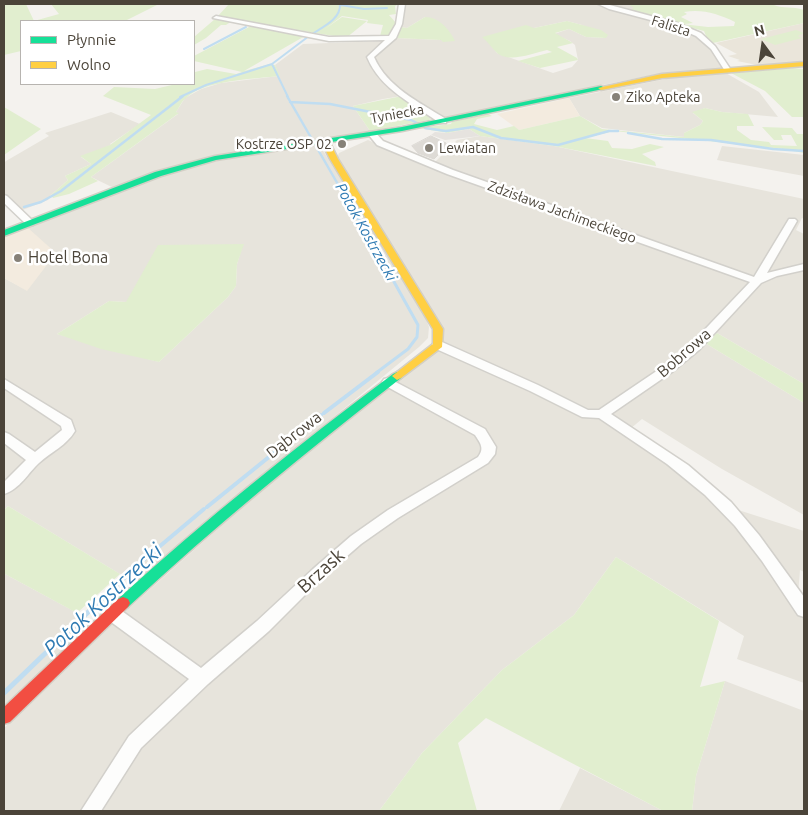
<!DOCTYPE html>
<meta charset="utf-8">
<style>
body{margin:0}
#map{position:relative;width:808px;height:815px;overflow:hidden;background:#f4f2ee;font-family:Ubuntu,sans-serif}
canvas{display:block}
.frame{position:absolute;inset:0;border:5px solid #4b4439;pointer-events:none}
.legend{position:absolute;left:20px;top:20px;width:175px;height:65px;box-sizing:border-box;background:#fff;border:1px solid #b7b4b0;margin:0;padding:6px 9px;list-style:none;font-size:15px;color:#4b4439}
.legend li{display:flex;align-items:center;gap:10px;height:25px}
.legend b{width:25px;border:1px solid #b7b4b0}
.north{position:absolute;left:738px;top:20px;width:50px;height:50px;-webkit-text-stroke:4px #fff;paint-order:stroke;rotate:346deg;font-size:14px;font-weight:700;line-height:20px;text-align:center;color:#4b4439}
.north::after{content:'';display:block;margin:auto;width:18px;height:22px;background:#4b4439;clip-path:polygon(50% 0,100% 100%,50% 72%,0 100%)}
</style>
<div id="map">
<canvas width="808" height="815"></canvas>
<div class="frame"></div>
<ul class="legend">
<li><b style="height:6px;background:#16e098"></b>Płynnie</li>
<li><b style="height:6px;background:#ffcf43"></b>Wolno</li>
</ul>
<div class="north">N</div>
</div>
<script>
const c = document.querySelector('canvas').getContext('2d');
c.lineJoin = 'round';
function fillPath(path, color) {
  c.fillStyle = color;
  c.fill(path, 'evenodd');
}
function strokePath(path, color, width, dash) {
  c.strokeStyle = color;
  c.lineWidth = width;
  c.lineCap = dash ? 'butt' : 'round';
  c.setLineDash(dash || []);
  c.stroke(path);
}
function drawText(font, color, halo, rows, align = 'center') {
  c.font = font + ' Ubuntu,sans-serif';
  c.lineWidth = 5;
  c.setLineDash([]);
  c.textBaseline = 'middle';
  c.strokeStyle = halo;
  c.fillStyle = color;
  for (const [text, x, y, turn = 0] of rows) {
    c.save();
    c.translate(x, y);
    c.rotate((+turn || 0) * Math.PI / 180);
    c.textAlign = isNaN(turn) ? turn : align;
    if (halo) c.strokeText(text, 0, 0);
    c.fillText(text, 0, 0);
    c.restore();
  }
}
fillPath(new Path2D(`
 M405,4h223l77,36 18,28 -66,6 -215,44 -34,-23 -25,4 -30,7 17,25 -143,23 -113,34 -23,-11 87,-63 -2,-2 9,-14 16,-9 20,-6 58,-7 -4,-11 28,-21 81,-3 12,-3 45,2 -16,-23 -18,11 -6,-1 1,-21zM567,21l15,4 23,13 -19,-1 -17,-8 -15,5 16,7 5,4 3,15 -6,7 -19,6 -56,-20 -6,-8 43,-17z
 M724,72l35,20 19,25 -56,-5 -17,-4 -12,5 10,8 -3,4 -16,8v4l-82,-9 -22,-12 -11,-18 107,-21z
 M111,112l29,12 -30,20 1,1 -30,12 10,7 -26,12 3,4 -17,15 -3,5 -28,11 -5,-8 -11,-8v-32l2,-2 43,-25 -4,-3z
 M480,136l74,10 250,53v20l-2,-1 -6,12 8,4v150l-87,-51 -12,10 99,60v112l-82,-46 -80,-50 -12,10 102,79 72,23v41l-4,-2 -3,38 7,10v65l-67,-24 7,-23 -128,-79 -42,58 -72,55 -80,83 -43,58h-375v-83l125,-120 121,-108 193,-159 -106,-183 2,-5 29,-13 62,27 27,-27z
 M319,144l106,172 4,11 -1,11 -9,9 -286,235 -125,-76 -4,4v-232l23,12v-63l166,-62zM243,244l-6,20 -1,22 -8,11 -69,65 -102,-28 52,-33 17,1z
 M722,146l82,9v21l-87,-16z
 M5,574l89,48 -90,84v-131z
 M725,681l79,30v100h-112l4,-35z
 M580,768l83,43h-104z`), '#e7e4dc');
fillPath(new Path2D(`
 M569,98l11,18 -61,14 -22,-16z
 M27,227l29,26 -29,38 -23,-13v-42z`), '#f3ebdf');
fillPath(new Path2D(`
 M804,23v37l-11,3 -36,2 -20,-4 3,-1 -12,-4 9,-2 -21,-11z`), '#eae5da');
fillPath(new Path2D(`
 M4,4h22l8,17 25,-7 -8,-10h108l-34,17h-104v30l-17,4z
 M229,4h170l-4,2 1,8 -7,1 8,9 -6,11 -11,1 3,-11 -16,-2 1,-3 -26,-4 -17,13 17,-12 25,4 -21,17 -129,-21z
 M628,4h153l-7,1c10,4 18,1 30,5v13l-91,20 -9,-7h2l-2,-5 -31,-8 35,4 26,-1 1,-4c-17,-8 -32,-13 -51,-10l3,2 -6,3 12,6c-22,4 -47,-6 -68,-12l9,-3z
 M425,17c14,0 24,12 30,24l-12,1 -2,-2 -45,-2 5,-11 6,1z
 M215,19l17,2 -6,4h-5l-15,13 -12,7v-8z
 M567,21l34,9 7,5 -2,3 -20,-1 -17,-8 -14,4 18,10 -16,4 20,11 1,2 -38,8 -22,-7 34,-9 -5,-2c-14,3 -39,14 -51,2 -5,-5 -8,-10 -14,-15l44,-12 8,3z
 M251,26l54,10 -61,35 26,-7 5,1 5,11c-25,3 -78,4 -95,23 -4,3 -6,9 -9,13l3,1 -88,64 7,4 -29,13 -16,4 -2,-3 17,-15 -3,-4 26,-12 -11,-8 30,-11 41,-30 -48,-19 11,-9 41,2 21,-5h18l1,-12 12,-3 29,5 6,-2 -48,-11v-5z
 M796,30l8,3 -6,3 4,2 -27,7 -14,-6z
 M793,68l11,1v48h-12l-27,-26 -34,-18z
 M402,96l30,21 -3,3 -59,11 -17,-25z
 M4,107l37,22 -37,26z
 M705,108l17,4 26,2 6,12h-17v4l14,10 18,2 2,3 26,1 -6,-11h-10l2,5h-9l-12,-13 30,1 5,6h7v19l-21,-4 -169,-18 -29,7 23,3 4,7 20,1 18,-5 14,3 -22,7 13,8 1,4 -102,-20 -74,-10 -11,-7 -21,4 -30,-5 33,-4 1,-2 36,-8 4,2 -15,3 -3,5 23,6 17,-4 5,4 61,-14 22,13 82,8v-4l16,-8 3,-4 -11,-9z
 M244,244l-7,20 -1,22 -8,11 -69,65 -58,-13 -44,-15 52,-33 17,1 32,-57z
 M717,333l87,51v19l-99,-60z
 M8,506l112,68 -43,39 -72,-39 -1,-64z
 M616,557l103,64 -19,66 25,-6 -29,95 -4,35h-29l-177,-93 -28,25 19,68h-98l43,-58 80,-83 72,-55z`), '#e1eecf');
fillPath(new Path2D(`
 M469,129l11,7 -35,4 -14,-5 4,-3 13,1z`), '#e6e3df');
strokePath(new Path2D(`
 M341,5l23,4 23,-1
 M312,34c11,-7 29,-15 28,-30
 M204,49l42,-22
 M180,97l26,-12 66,-21
 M288,97l-16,-33 37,-28`), '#c0ddf1', 2);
strokePath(new Path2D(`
 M287,96l71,123
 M290,102l40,2 81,16 6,3
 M425,128l21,3 27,-4 28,11 57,7 51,-14h9
 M628,133l34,6 49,1 62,9 31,2
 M24,207l17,-5 20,-11 122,-95`), '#c0ddf1', 2.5);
strokePath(new Path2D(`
 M358,217l60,108 -1,12 -9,12 -32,24`), '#c0ddf1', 3);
strokePath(new Path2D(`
 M324,413l54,-41
 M207,507l114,-92
 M134,568l70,-59`), '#c0ddf1', 4);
strokePath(new Path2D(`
 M4,693l131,-126`), '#c0ddf1', 5);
const building = new Path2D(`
 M431,136l15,7v4l-12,12 -16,-6 -6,-7z`);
fillPath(building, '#dedbd6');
strokePath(building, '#dcd9d4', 1);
const street = new Path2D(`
 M399,4h6l-3,20 -6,14 -22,19c13,30 45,45 72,62v4h-6c-27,-19 -60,-34 -73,-66l18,-17 -56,1 -116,-23 3,-2 113,21 60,-1 7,-12z
 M598,4h8l71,19 24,10 14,13 16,24 -6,1 -14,-22 -15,-13 -23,-10 -64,-17z
 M369,132h6l8,9 70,29 301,107 35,-58h6l2,2 -30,52 37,-9v6l-27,6 -16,7 -62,67 -27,22 -61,42 77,51 43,37 28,33 45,62v20l-6,-2 -36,-54 -27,-35 -30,-31 -38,-31 -68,-46 -17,-1 -52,-26 -96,-43 -2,-3 2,-3h8l96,43 50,25h11l65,-44 27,-22 59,-62 -303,-108 -70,-29 -9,-11z
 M4,195l3,1 26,25v4h-6l-23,-22z
 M388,378l97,51 11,18 -1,7 -7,9 -90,55 -37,26 -38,33 -54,54 -61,53 -67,64 -40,63h-20l48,-75 60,-57 -82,-60 -2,-5 2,-5 6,-2 6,2 82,59 56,-47 56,-52 38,-33 37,-26 90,-53c7,-9 2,-14 -3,-22l-91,-50 -2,-3 2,-3z
 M4,379l67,41 4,11c-8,14 -24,21 -36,32 -11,10 -19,26 -35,31v-12l22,-22 -22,-17v-11l5,2 26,18 27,-22 -1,-4 -57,-38z`);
const fast = new Path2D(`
 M601,86l2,1v2l-201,42 -186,29 -55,16 -157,60v-6l151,-58 60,-16 187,-29z
 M397,372l4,2 1,2 -1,2c-94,73 -186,148 -273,229l-5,2 -5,-2 -2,-4 2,-4c88,-80 180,-154 275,-225z`);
const slow = new Path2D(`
 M804,62v4l-142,12 -61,12 -3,-2 64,-14z
 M322,139l7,2 9,18 105,170 -1,18 -41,31 -4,2 -5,-4 41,-32v-15l-103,-170 -9,-18z`);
const jam = new Path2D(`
 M123,597l5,2 2,4 -2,4 -118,115 -6,2v-17l114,-108z`);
strokePath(street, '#d2d0cb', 3);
strokePath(fast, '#d3cfc5', 3);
strokePath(slow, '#d3cfc5', 3);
strokePath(jam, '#d3cfc5', 3);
fillPath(street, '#fdfdfc');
fillPath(fast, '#16e098');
fillPath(slow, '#ffcf43');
fillPath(jam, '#f24e42');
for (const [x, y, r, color] of [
 [616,97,5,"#868178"],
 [342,144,5,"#868178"],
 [429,148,5,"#868178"],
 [18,258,5,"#868178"]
]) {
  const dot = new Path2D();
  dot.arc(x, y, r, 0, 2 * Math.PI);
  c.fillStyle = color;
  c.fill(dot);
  strokePath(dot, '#fff', 2);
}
drawText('14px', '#4b4439', '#fff', [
 ["Falista",671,26,18],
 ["Tyniecka",397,114,-10],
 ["Zdzisława Jachimeckiego",562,212,20]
]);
drawText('14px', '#4b4439', '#fff', [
 ["Ziko Apteka",626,97],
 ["Kostrze OSP 02",332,144,"right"],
 ["Lewiatan",439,148]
], 'left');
drawText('italic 15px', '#2e7ab2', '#fff', [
 ["Potok Kostrzecki",366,232,61]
]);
drawText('16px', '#4b4439', '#fff', [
 ["Hotel Bona",28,258]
], 'left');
drawText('16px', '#4b4439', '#fff', [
 ["Bobrowa",684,353,-41],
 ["Dąbrowa",294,435,-38]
]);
drawText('19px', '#4b4439', '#fff', [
 ["Brzask",321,571,-42]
]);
drawText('italic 21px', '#2e7ab2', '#fff', [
 ["Potok Kostrzecki",103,600,-43]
]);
</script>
